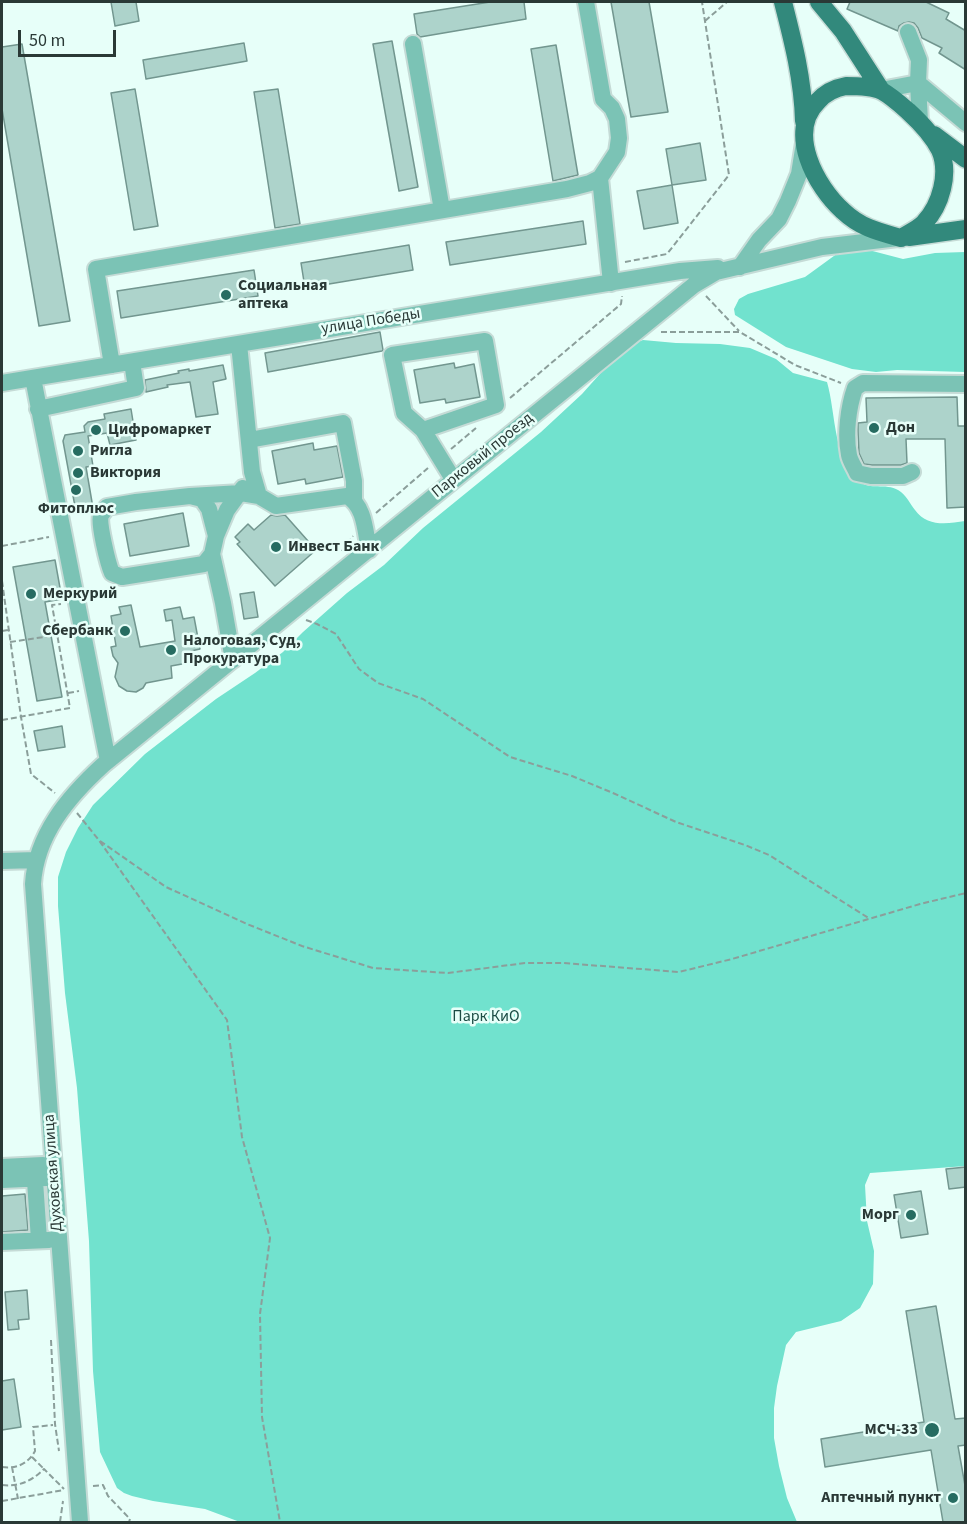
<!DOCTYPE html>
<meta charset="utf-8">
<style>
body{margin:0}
#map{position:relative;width:967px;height:1524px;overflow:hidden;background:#e7fff9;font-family:"Source Sans 3",sans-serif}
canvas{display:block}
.frame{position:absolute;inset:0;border:3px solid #2a3936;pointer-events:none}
.scale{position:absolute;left:18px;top:30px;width:98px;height:27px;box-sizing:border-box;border:3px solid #2a3936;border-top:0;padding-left:8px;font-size:18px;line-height:21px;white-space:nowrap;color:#2a3936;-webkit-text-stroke:4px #e7fff9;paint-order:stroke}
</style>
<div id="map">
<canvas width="967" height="1524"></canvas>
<div class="frame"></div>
<div class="scale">50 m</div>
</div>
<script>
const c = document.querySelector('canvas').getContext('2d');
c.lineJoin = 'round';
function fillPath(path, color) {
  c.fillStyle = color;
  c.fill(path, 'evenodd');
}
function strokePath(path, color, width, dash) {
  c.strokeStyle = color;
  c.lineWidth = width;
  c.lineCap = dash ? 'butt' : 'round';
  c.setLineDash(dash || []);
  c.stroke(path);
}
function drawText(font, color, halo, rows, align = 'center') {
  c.font = font + ' "Source Sans 3",sans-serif';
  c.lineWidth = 5;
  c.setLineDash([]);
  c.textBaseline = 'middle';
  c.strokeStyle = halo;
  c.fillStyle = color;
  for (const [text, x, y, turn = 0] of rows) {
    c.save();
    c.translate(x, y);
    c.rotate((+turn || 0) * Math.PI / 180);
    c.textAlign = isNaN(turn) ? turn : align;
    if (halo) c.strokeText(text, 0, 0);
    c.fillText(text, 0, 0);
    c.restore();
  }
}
fillPath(new Path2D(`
 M861,248l42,11 32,-6 30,-1v120l-68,-2 -21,2 -24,-3 -66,-22 -51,-32 -1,-6 5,-10 9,-5 57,-17 33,-24z
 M643,340l33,3 44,1 30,4 26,11 17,14 34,9c9,30 6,83 35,101 10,7 26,-1 39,9 7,6 9,12 14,18 12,17 32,14 50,11l1,645 -96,7 -5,12 2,36 7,30 -1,33 -13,24 -19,13 -45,11 -10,13 -9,41 -3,22v30l5,28 8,32 10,24h-557l-35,-13 -52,-8 -21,-5 -8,-3 -7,-5 -17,-36 -7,-81 -4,-130 -12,-153 -12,-95 -7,-87v-29l8,-25 12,-24 15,-23 52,-51 71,-55 39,-26 28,-21 20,-20 44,-39 37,-28 39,-37 118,-96 41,-38 42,-47z`), '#71e2ce');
const building = new Path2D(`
 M111,2h25l3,19 -24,5z
 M490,2h34l2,17 -106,18 -3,-3 -3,-20z
 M611,2h38l19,110 -37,5z
 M850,2h76l23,11 -3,6 20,12v39l-27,-17 3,-5 -20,-10 -4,-10 -4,-5 -5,-1 -5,1 -5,3 -1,5 -51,-22z
 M392,41l26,146 -19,4 -26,-147z
 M244,43l3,18 -101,18 -3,-19z
 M22,44l48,277 -31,5 -37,-217v-62z
 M556,45l22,130 -25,6 -22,-132z
 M135,89l23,137 -24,4 -23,-137z
 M278,89l22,135 -25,4 -21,-136z
 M700,143l6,37 -34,5 -6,-36z
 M672,185l6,38 -34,6 -7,-38z
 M583,221l3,23 -136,21 -4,-23z
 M409,245l4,25 -108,18 -4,-25z
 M254,270l4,26 -137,22 -4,-27z
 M380,332l3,18 -1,1 -114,21 -3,-19z
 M454,363l1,5 19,-4 6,33 -34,6 -1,-4 -25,4 -6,-33z
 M223,365l3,14 -13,3 5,32 -22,3 -6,-35 -23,3 1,2 -22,5 -1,-12 34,-7 -1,-2 11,-2v2z
 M957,397l1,29h8v81l-19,1 -2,-69h-39l1,24 -6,2h-29l-8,-1 -5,-11 -1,-22v-8l9,-1 -1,-24z
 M131,409l5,31 -26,5 -3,-12 -19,3 5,30 -7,1 7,41 -17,4 -13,-71 2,-6 20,-3 -1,-6 4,-4 17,-3 -1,-5z
 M313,443l1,7 23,-4 6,31 -37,7 -1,-5 -27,5 -6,-33z
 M183,513l6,33 -59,10 -6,-32z
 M271,515l6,1 8,-1 31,35 -41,36 -38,-42 3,-2 -5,-5 13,-13 6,6z
 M55,560l7,39 -17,3 17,95 -25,4 -24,-134z
 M254,592l4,25 -14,2 -4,-25z
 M131,605l9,42 35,-6 -3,-21 -6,1 -2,-11 16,-3 3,12 11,-2 6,32 -9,2 2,11 -22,4 1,12 -26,5 -3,5 -7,4 -9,-1 -8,-5 -4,-9 3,-14 -5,-7 -2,-9 5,-1 -5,-30 10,-2 -2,-7z
 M62,726l3,21 -27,4 -4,-20z
 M966,1167v20l-17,2 -3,-20z
 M921,1191l7,43 -27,4 -7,-43z
 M25,1194l3,36 -26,2v-36z
 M27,1290l2,29 -11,1 1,9 -11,1 -3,-38z
 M936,1306l19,113 11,-1v27l-8,1 8,45v31h-23l-12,-72 -106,17 -4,-28 103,-17 -18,-111z
 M14,1379l7,48 -19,3v-49z`);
fillPath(building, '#add3cb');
strokePath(building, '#72968f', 1.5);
const minor = new Path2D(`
 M908,32l11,28 -1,23 48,40
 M413,44l29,166
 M881,90l37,-7 2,39
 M600,178l11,105
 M740,267l19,-27 20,-21 9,-18 11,-27 5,-31
 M239,344l13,128 7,24
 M112,365l-16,-96 471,-80 23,-6 10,-5 17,-26 2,-14 -2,-19 -5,-11 -9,-9 -17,-97
 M33,378l75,383
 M2,383l678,-112 38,-3
 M38,409l98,-21 -4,-26
 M423,430l-19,-17 -12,-58 93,-14 11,64 -73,25 30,49
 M249,440l94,-17 11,58v19
 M912,472l-9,4h-32l-14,-3c-2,-5 -7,-12 -8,-18 -4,-20 -1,-47 6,-67l8,-5 103,1
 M190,496l12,3 7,10 7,27 -4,18 -8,10 -82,13 -10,-4c-4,-9 -14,-50 -11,-58 2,-3 4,-5 6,-8l29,-5z
 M190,496l51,-3 18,3 17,10 71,-10c18,10 18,35 22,54
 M216,536l11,-26 16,-22
 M212,554l11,49 10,57
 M2,861l35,-1
 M34,1166l5,74
 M2,1167l41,-2
 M2,1180l44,-2
 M2,1242l47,-2
 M80,1522l-47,-638c3,-49 35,-87 70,-119l591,-480 22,-13 106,-25 76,-9`);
const major = new Path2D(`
 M783,2c10,39 20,78 21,119
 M819,2l24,29 38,59
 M846,86c11,0 26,0 36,5 9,5 18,13 26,20 12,11 24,23 32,39 10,23 1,55 -16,73 -6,6 -15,10 -23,15 -22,-6 -40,-10 -58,-27 -27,-24 -57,-79 -25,-110 8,-9 17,-13 28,-15z
 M934,135l32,24
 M909,237l57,-8`);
strokePath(minor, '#c5dbd6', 20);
strokePath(major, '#c5dbd6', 21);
strokePath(new Path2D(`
 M705,21l22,-19
 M625,262l42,-8 62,-79 -27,-173
 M706,296l33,35
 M661,332h79l55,33 46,18
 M510,398l111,-94 1,-8
 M451,449l25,-21
 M376,513l52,-45
 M2,546l47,-9
 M342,551l11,-15
 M2,581l19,136 10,57 24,19
 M306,620l11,4 19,10 23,35 19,14 45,16 87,58 62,19 41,17 63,29 69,23 24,10 101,64
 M2,631l6,-1
 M10,642l48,-7
 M68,693l11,-2
 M2,720l68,-12 -18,-103 9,-1
 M77,813l21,26 129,181 15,117 28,101 -10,76 2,103 18,105
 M100,841l66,46 81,37 55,22 71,22 75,5 77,-10h38l116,9 53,-13 188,-55 46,-11
 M51,1340l4,84 4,27
 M32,1457l12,12
 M2,1467c14,2 26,-3 33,-16l-2,-24 20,-2
 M12,1467l6,32
 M2,1485c17,2 30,-4 42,-16l20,20
 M93,1486l10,-1 5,11 22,23 -1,3
 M2,1501l62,-11
 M60,1522l3,-21`), '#8b9e9a', 2, [6, 3]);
strokePath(minor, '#7bc3b5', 16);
strokePath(major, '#32897c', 18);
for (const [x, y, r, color] of [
 [226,295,6,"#266c61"],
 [874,428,6,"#266c61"],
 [96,430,6,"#266c61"],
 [78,451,6,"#266c61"],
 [78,473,6,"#266c61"],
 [76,490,6,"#266c61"],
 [276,547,6,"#266c61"],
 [31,594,6,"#266c61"],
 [125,631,6,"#266c61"],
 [171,650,6,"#266c61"],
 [911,1215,6,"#266c61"],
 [932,1430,8,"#266c61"],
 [953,1498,6,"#266c61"]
]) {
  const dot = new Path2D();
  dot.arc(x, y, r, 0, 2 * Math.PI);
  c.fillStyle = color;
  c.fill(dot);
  strokePath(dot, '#e7fff9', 2);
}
drawText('bold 16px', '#2a3936', '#e7fff9', [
 ["Социальная",238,286],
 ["аптека",238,304],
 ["Дон",886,428],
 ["Цифромаркет",108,430],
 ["Ригла",90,451],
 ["Виктория",90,473],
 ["Фитоплюс",76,509,"center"],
 ["Инвест Банк",288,547],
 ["Меркурий",43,594],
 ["Сбербанк",113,631,"right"],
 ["Налоговая, Суд,",183,641],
 ["Прокуратура",183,659],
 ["Морг",899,1215,"right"],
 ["МСЧ-33",918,1430,"right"],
 ["Аптечный пункт",941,1498,"right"]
], 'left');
drawText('16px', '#2a3936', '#e7fff9', [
 ["улица Победы",371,322,-9],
 ["Парковый проезд",483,456,-39],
 ["Духовская улица",54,1173,-94]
]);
drawText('16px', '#1b4c44', '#e7fff9', [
 ["Парк КиО",486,1017]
]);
</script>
